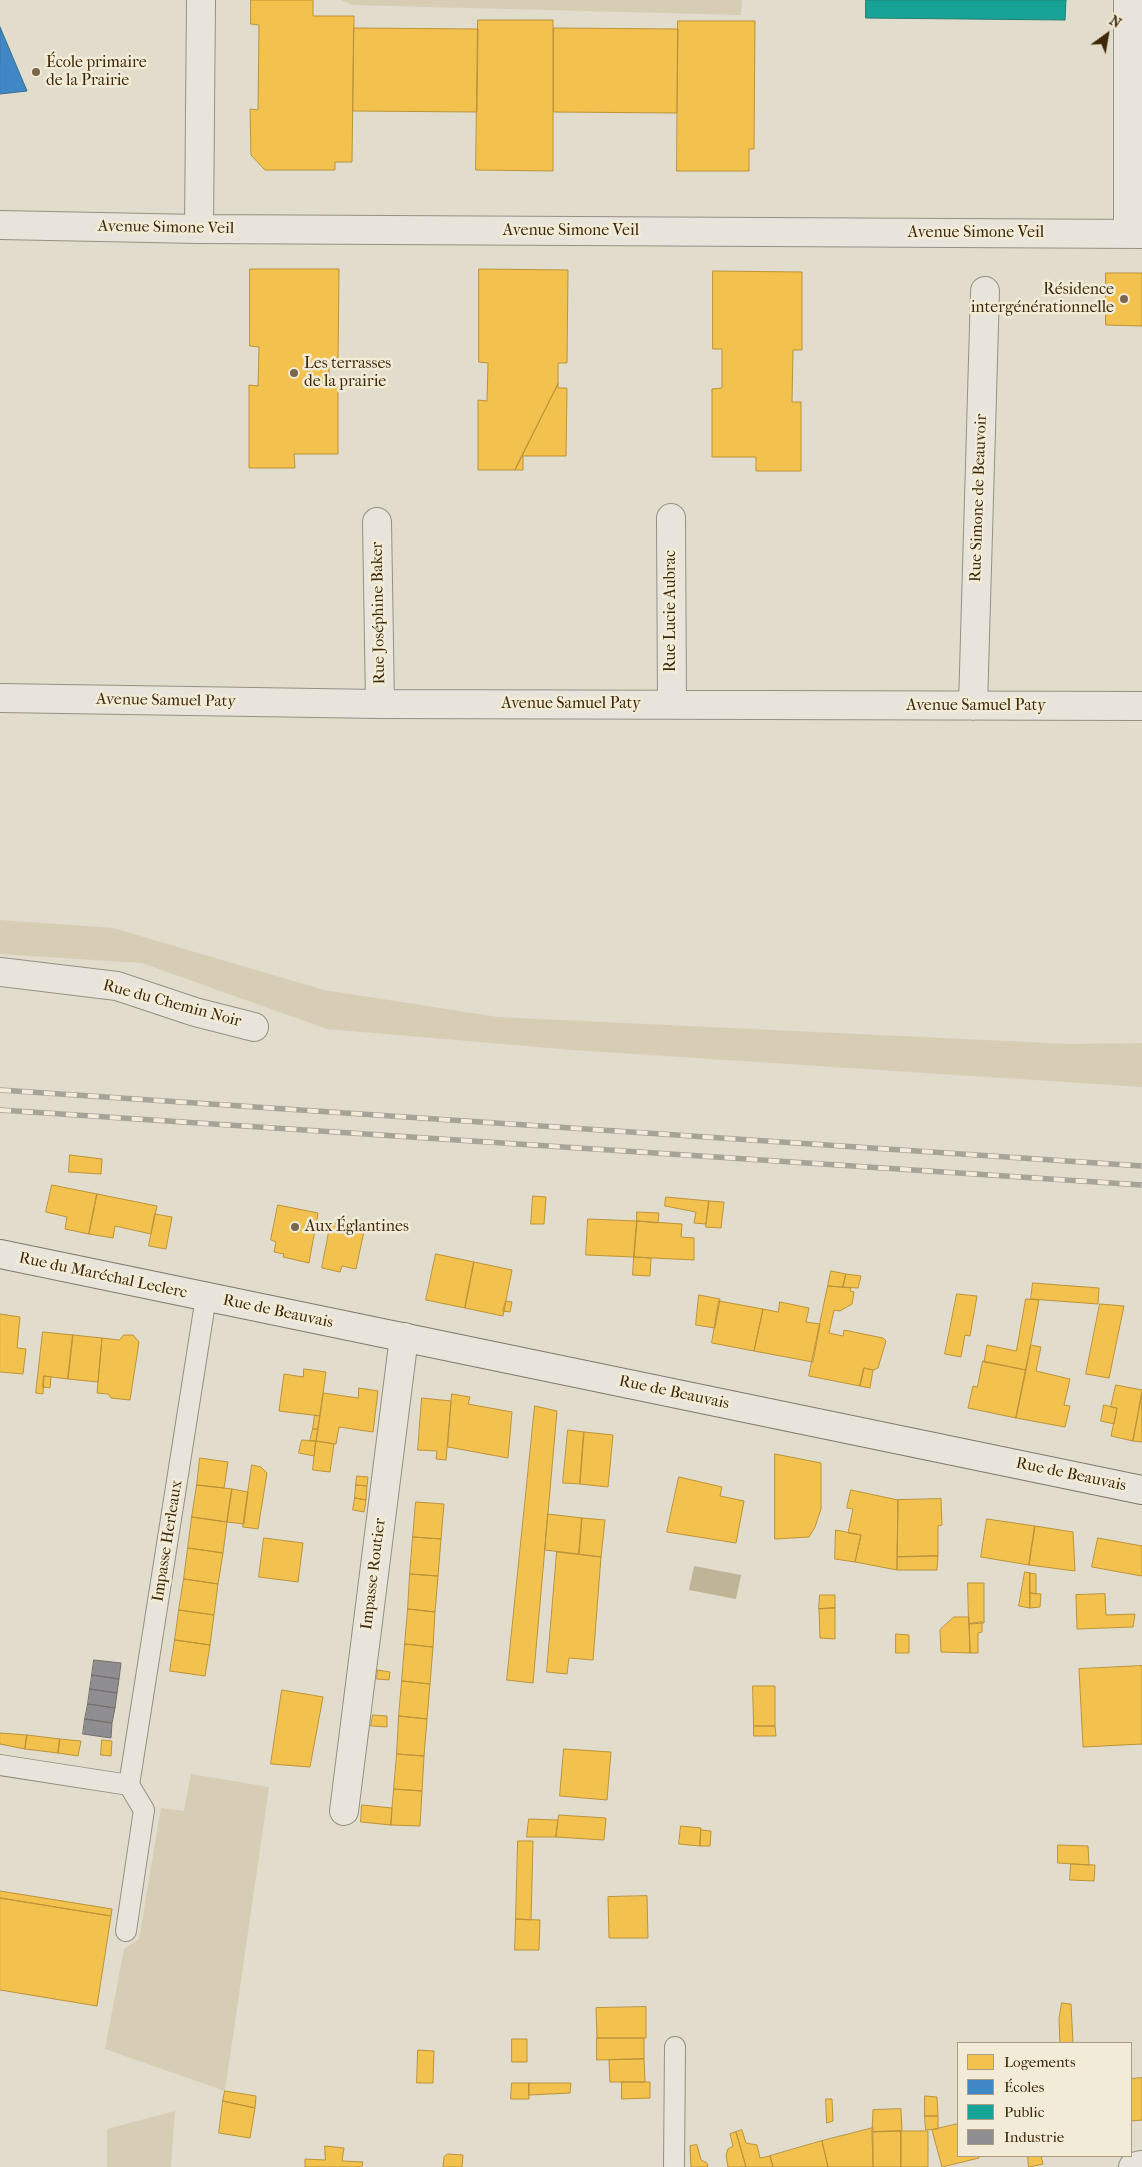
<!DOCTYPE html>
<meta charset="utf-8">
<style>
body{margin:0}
#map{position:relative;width:1142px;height:2167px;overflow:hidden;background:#e1dccb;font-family:"IM FELL French Canon",serif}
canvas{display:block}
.legend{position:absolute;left:957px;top:2042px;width:175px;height:115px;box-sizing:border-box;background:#f1ebd7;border:1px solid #aa9d84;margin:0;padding:6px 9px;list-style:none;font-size:15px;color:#3f2807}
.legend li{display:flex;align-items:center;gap:10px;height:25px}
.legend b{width:25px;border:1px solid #aa9d84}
.north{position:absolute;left:1082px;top:10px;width:50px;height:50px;-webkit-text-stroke:4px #f1ebd7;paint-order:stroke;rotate:32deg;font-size:14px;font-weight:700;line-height:20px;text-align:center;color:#3f2807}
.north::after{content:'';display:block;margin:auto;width:18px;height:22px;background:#3f2807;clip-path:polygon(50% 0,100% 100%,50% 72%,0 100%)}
</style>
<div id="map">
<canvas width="1142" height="2167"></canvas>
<ul class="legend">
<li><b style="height:14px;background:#f2c14e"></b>Logements</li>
<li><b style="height:14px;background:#3f88c5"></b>Écoles</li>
<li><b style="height:14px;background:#17a398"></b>Public</li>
<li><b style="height:14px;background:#8d8d92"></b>Industrie</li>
</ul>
<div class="north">N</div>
</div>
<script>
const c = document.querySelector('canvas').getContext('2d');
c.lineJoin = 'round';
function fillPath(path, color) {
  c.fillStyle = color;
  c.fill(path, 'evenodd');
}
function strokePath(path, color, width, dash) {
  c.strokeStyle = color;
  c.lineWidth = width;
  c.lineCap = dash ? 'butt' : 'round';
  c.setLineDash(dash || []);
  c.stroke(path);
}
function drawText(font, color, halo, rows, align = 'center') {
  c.font = font + ' "IM FELL French Canon",serif';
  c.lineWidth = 5;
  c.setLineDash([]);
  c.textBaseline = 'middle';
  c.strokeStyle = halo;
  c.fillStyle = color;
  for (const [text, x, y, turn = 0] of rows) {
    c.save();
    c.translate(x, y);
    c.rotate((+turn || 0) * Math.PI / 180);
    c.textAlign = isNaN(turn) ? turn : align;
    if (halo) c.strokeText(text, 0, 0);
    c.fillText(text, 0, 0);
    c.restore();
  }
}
fillPath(new Path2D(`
 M341,0h401l-1,15 -388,-10z
 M0,920l113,8 211,62 174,27 571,27 73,-1v44l-569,-37 -246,-21 -185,-66 -142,-9z
 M191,1774l78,13 -44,304 -120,-42 19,-100 15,-10 22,-131 23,3z
 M175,2111l-4,56h-64v-38z`), '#d6cdb4');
fillPath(new Path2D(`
 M694,1566l47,9 -5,24 -47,-9z`), '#bfb398');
const homes = new Path2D(`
 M251,0h62v16h41l-2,146h-17v8h-70l-14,-15 -1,-46 8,1 1,-85 -8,-1z
 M478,20h75v151l-77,-1z
 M678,21h77l-1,128h-5v22h-72z
 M354,28l124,1 -1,83 -124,-1z
 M554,28l124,1 -1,84 -123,-1z
 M250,269h89l-1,92h-9v25h9v68h-44l1,14h-46v-83l9,1 1,-39 -9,-1z
 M479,269l89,1 -1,93h-9v21l-43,86h-37v-70l9,1 1,-38 -9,-1z
 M713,271l89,1v78h-9l-1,52h9v69h-45v-14h-44v-68l10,-1v-39h-9z
 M1106,273h36v53l-36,-1z
 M558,384v4h9l-1,68h-43v14h-8z
 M70,1155l32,4 -1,15 -32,-2z
 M52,1185l45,9 -8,40 -24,-5 2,-12 -21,-5z
 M97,1194l60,12 -6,28 -36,-8 -2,12 -24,-4z
 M533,1196l13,1 -2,27h-13z
 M666,1197l43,4 -3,23 -12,-1 2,-11 -31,-6z
 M709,1201l15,1 -3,26 -15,-1z
 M278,1205l40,8 -9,50 -26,-6 1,-3 -10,-2 2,-10 -5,-2z
 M637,1212l22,1 -1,10 -21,-2z
 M155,1214l17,3 -6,32 -17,-3z
 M588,1219l49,2 -3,36 -48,-2z
 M637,1221l45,3 -1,13 13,1v22l-60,-3z
 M331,1222l33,9 -8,38 -14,-3 -2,6 -18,-4z
 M436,1254l38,8 -9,46 -39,-8z
 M634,1257l17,1 -1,18 -17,-1z
 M474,1262l38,8 -9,46 -38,-8z
 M831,1271l15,3 -3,13 -15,-1z
 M846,1274l15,2 -3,12 -15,-1z
 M1033,1283l66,5 -1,16 -67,-5z
 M828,1286l23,2 -1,3 4,1 -2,12 -12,7 -6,-1 -5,23 14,3 1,-6 39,8 3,3 -8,27 -5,2 -9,-2 -4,18 -51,-10z
 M957,1294l20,2 -7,40 -5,-1 -4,22 -16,-3z
 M699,1295l21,4 -5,29 -19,-3z
 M1026,1299l13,1 -13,70 -42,-8 3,-17 29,6z
 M506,1301l6,1 -2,10 -7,-1z
 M719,1301l44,8 -9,42 -42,-8z
 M780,1302l29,6 -3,14 14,2 -7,38 -59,-11 9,-42 15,3z
 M1100,1304l24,2 -15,72 -23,-4z
 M0,1314l20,3 -3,31 9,1 -3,25 -23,-2z
 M43,1332l30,3 -5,44 -24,-3 -1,18 -7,-1z
 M73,1335l29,3 -4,44 -30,-3z
 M124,1335h9l6,7 -9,58 -19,-2 -3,-4 -11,-1 5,-55 17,2z
 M1031,1345l10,2 -5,24 34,8 -6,26 6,1 -5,21 -49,-9z
 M983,1361l43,9 -10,48 -48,-10 5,-22 4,1z
 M864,1368l9,2 -3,18 -10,-2z
 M304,1369l22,3 -6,44 -41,-5 5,-37 19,3z
 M44,1376l7,1 -1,11 -7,-1z
 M1116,1385l26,5 -9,51 -22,-5 6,-28 -6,-1z
 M359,1388l19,3 -5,41 -34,-5 -3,17 -20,-3 7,-48 35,5z
 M452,1394l18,3 -2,7 44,8 -4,46 -60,-11z
 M1142,1395v47l-9,-1z
 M422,1398l29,3 -5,59 -10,-1 1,-8 -19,-1z
 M1104,1405l13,3 -3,16 -13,-3z
 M535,1406l22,5 -24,272 -26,-3z
 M315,1415l5,1 -2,13h-5z
 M313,1429h5l-2,12h-6z
 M568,1430l16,2 -4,52 -17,-1z
 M584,1432l29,3 -5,52 -28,-3z
 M302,1440l14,1 -2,15 -15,-3z
 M316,1441l18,3 -4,28 -17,-2z
 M775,1454l46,9v46l-6,18 -6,10 -34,2z
 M200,1458l28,4 -4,26 -27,-3z
 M252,1465l9,2 6,6 -9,56 -15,-2z
 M357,1476l11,1 -1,9 -11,-1z
 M679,1477l43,10 -2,9 24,5 -8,42 -69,-11z
 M197,1485l35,4 -5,33 -35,-5z
 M356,1485l11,1 -1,14 -11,-2z
 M232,1489l16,3 -4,32 -17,-2z
 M851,1490l47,10 -1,70 -42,-8 6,-27 -13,-2 5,-24 -6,-1z
 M355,1498l11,2 -2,12 -11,-2z
 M941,1499l1,26 -4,1v30l-41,1 1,-57z
 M416,1502l28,2 -3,35 -28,-2z
 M548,1514l34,4 -3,36 -34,-4z
 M192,1517l35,5 -4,31 -35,-5z
 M582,1518l23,2 -4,37 -22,-3z
 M987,1519l48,7 -6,39 -48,-8z
 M1035,1526l38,6 2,39 -46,-6z
 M836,1530l25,5 -6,27 -20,-3z
 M413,1537l28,2 -3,37 -28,-2z
 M264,1538l39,5 -5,39 -39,-5z
 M1098,1538l44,8v30l-50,-9z
 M188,1548l35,5 -5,31 -34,-5z
 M557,1552l44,5 -8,103 -24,-2 -2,16 -20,-2z
 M938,1556l-1,14h-40v-13z
 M1025,1572l5,1v35l-11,-2z
 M1030,1573l6,1v20l-6,-1z
 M410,1574l28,2 -3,36 -27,-3z
 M184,1579l34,5 -4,31 -35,-5z
 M968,1583h16v40l-15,1z
 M1030,1593l11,1 -1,13 -10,1z
 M1105,1594l1,21 29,-1 -2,13 -56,2 -1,-34z
 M820,1595h15v13l-16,1z
 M835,1608v31l-15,-1 -1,-29z
 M408,1609l27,3 -2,35 -28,-3z
 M179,1610l35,5 -4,30 -35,-5z
 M954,1617h15l1,36 -29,-1 -1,-22z
 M982,1622v10l-4,1v20h-8l-1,-29z
 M896,1634l13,1v18h-13z
 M175,1640l35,5 -5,31 -35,-5z
 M405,1644l28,3 -3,37 -28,-3z
 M1142,1666v78l-59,3 -4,-78z
 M378,1670l12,2 -1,8 -12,-1z
 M402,1681l28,3 -3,35 -28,-3z
 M753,1686h22v40h-21z
 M282,1690l41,7 -13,70 -39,-3z
 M373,1715l14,1v11l-16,-1z
 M399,1716l28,3 -3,37 -27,-2z
 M754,1726h21l1,10h-22z
 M0,1733l27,2 -2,14 -25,-5z
 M27,1735l33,4 -2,14 -33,-4z
 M60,1739l21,2 -3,15 -20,-3z
 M102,1740l10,1 -1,15 -10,-1z
 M564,1749l47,3 -4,48 -47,-4z
 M397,1754l27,2 -2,35 -28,-2z
 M394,1789l28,2 -2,35 -29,-1z
 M362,1805l30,3 -1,17 -30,-3z
 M559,1815l47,3 -2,22 -48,-3z
 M529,1819l29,1 -2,17h-29z
 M681,1826l20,2 -1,18 -21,-2z
 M701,1830l10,1 -1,15h-10z
 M518,1841h15l-2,79 -15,-1z
 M1058,1845l30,1 1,19 -31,-2z
 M1071,1864l24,1 -1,16 -24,-1z
 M0,1891l112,18 -1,7 -111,-18z
 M647,1896l1,42h-39l-1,-41z
 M0,1898l111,18 -14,90 -97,-16z
 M516,1919l24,1 -1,30h-24z
 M1062,2003l9,1 2,39h-13l-1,-24z
 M646,2007v31h-49l-1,-30z
 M597,2038h47v21l-47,1z
 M512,2039h15v23h-15z
 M418,2050l16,1 -1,32h-16z
 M644,2059l1,23h-35l-1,-22z
 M1142,2078v42l-11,1v-42z
 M622,2082h28v16l-28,1z
 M512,2083h17v16h-18z
 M529,2083h42l-1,10 -41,2z
 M225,2091l31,5 -1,12 -32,-7z
 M925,2096l12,1 1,19h-13z
 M826,2099h6l1,22 -6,2z
 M223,2101l32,7 -5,30 -31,-5z
 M901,2109l1,22 -30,1 1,-22z
 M925,2116h13v13l-12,1z
 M958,2124v32h21v2l-37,9 -10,-37z
 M873,2128v39h-45l-6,-26z
 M742,2130l4,13 11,2 3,13 10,-2 3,11h-27l-10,-35z
 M901,2131v36h-28l-1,-35z
 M901,2131h27v36h-27z
 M736,2132l10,35h-18l-2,-12 2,-6 5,-3 -3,-12z
 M822,2141l6,26h-55l-3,-11z
 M697,2145l4,15 6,3 1,4h-17l-1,-21z
 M325,2146l19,2 -2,13 21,1 -1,5h-57v-8l20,1z
 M448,2154l15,1 -1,12h-19l1,-10z
 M1028,2156h13l2,8 -14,3z`);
fillPath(homes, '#f2c14e');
strokePath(homes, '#bc9339', 1);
const schools = new Path2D(`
 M0,27l27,64 -27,3z`);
fillPath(schools, '#3f88c5');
strokePath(schools, '#3f6b8c', 1);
const public = new Path2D(`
 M866,0h200l-1,20 -199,-2z`);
fillPath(public, '#17a398');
strokePath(public, '#237e6c', 1);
const industry = new Path2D(`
 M94,1660l27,3 -2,16 -27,-4z
 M92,1675l27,4 -2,14 -27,-4z
 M90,1689l27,4 -2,15 -27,-4z
 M88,1704l27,4 -3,15 -27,-4z
 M85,1719l27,4 -1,15 -28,-4z`);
fillPath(industry, '#8d8d92');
strokePath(industry, '#766f68', 1);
const service = new Path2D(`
 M0,1765l129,20
 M129,1785l77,-488
 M126,1931l18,-121 -15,-25
 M674,2167l1,-120`);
const minor = new Path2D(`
 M0,225l199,4 943,5
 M199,229l2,-229
 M1128,233v-233
 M671,518l1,187
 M377,522l3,182
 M0,698l380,6 762,2
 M973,706l12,-415
 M0,972l117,14 78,26 59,15
 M344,1811l60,-474
 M1133,2167l9,-2`);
const secondary = new Path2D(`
 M0,1254l1142,236`);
strokePath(service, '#969082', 22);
strokePath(minor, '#969082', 30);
strokePath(secondary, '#7e7769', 30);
strokePath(service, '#e8e4dc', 20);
strokePath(minor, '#e8e4dc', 28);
strokePath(secondary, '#e8e4dc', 28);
const rail = new Path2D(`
 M0,1090l1142,76
 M0,1110l1142,75`);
strokePath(rail, '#a8a399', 5.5);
strokePath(rail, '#f1ebd7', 4, [11]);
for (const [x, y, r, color] of [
 [36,72,5,"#78674c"],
 [1124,299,5,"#78674c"],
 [294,373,5,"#78674c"],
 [295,1227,5,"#78674c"]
]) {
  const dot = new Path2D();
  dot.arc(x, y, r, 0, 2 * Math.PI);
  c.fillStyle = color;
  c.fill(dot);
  strokePath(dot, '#f1ebd7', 2);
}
drawText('16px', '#3f2807', '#f1ebd7', [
 ["École primaire",46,63],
 ["de la Prairie",46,81],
 ["Résidence",1114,290,"right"],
 ["intergénérationnelle",1114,308,"right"],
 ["Les terrasses",304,364],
 ["de la prairie",304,382],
 ["Aux Églantines",305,1227]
], 'left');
drawText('16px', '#3f2807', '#f1ebd7', [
 ["Avenue Simone Veil",166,228,1],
 ["Avenue Simone Veil",571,231],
 ["Avenue Simone Veil",976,233],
 ["Rue Simone de Beauvoir",979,498,-88],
 ["Rue Lucie Aubrac",671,611,-90],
 ["Rue Joséphine Baker",379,613,-91],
 ["Avenue Samuel Paty",166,701,1],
 ["Avenue Samuel Paty",571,704],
 ["Avenue Samuel Paty",976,706],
 ["Rue du Chemin Noir",172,1004,15],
 ["Rue du Maréchal Leclerc",103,1276,12],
 ["Rue de Beauvais",278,1312,12],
 ["Rue de Beauvais",674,1393,12],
 ["Rue de Beauvais",1071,1475,12],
 ["Impasse Herleaux",168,1541,-81],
 ["Impasse Routier",374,1574,-83]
]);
</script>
